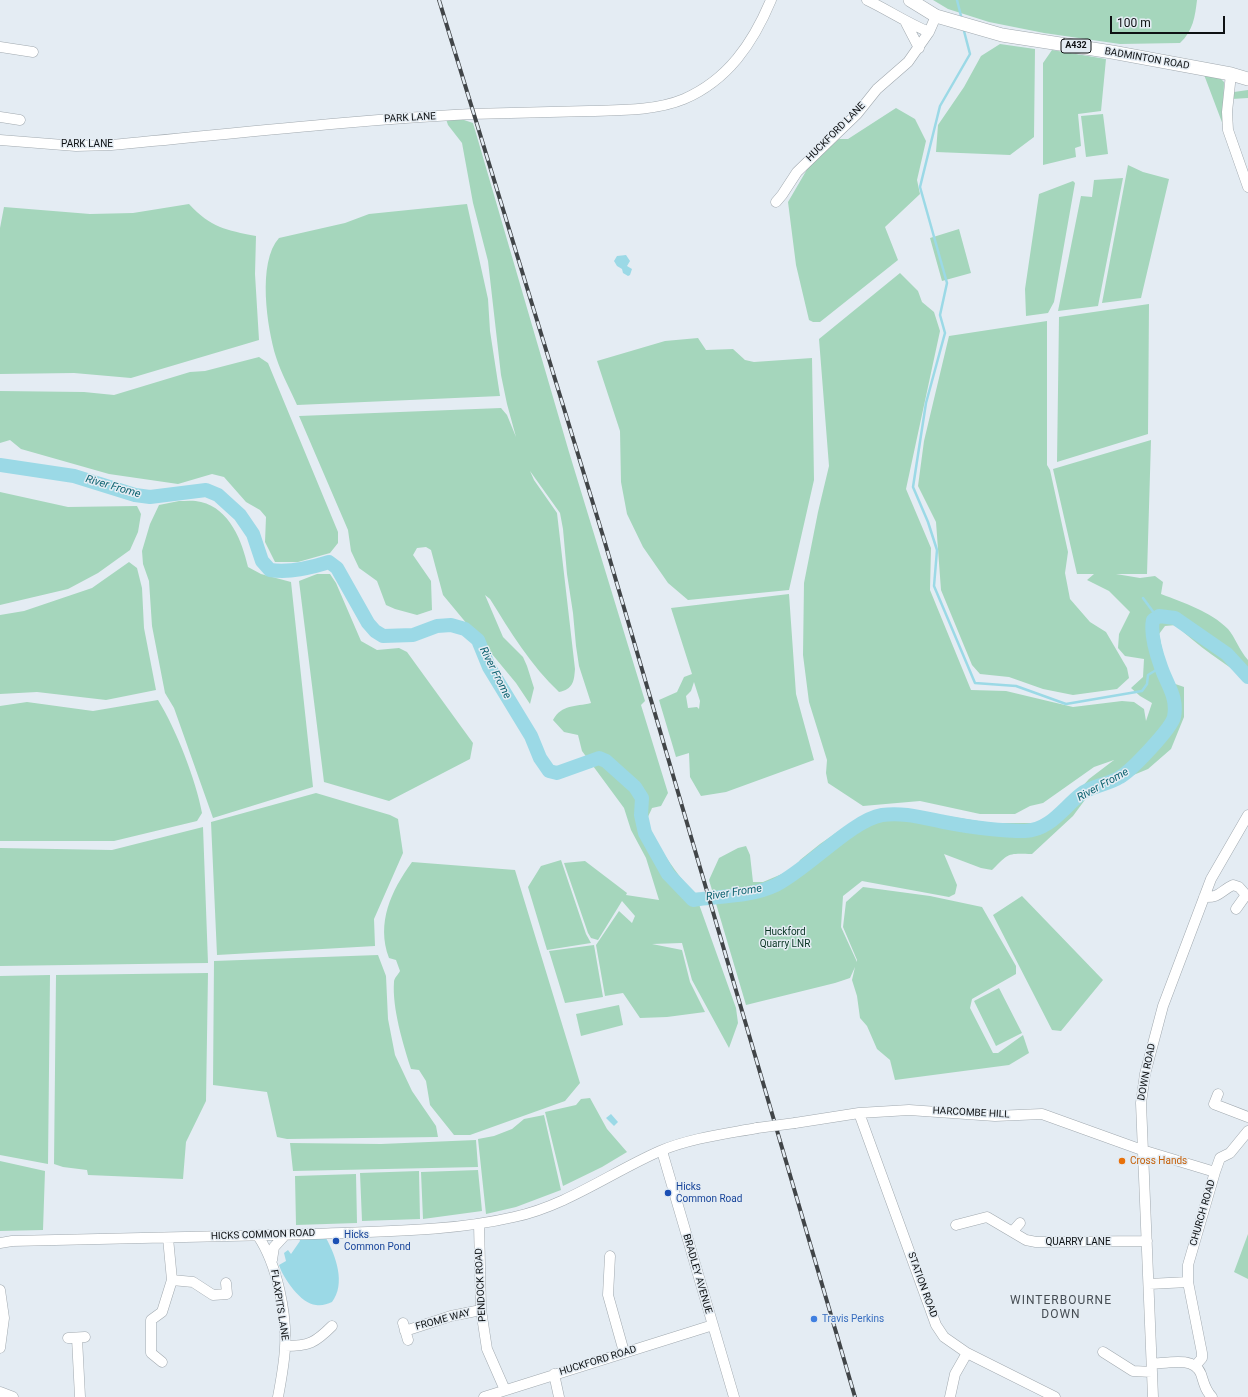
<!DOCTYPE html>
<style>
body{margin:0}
#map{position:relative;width:1248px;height:1397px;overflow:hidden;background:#e4ecf3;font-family:Roboto,sans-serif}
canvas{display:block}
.scale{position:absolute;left:1110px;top:16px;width:115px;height:18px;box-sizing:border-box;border:2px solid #0e1113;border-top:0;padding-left:5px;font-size:12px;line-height:14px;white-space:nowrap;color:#0e1113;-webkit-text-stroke:3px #e4ecf3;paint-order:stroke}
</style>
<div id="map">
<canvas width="1248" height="1397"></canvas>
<div class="scale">100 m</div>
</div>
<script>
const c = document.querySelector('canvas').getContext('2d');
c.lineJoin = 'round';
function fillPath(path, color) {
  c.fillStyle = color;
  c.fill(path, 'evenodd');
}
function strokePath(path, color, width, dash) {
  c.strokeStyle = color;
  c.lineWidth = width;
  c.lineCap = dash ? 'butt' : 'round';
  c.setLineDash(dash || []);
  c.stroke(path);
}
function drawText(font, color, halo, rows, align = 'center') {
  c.font = font + ' Roboto,sans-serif';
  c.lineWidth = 3;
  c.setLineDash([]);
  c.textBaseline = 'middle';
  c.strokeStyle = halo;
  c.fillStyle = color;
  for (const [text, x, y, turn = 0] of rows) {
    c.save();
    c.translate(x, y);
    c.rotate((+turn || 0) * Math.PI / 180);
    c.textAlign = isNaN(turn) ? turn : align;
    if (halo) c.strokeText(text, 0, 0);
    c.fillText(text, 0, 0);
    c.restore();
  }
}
fillPath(new Path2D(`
 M933,0h264c-2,17 -4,31 -17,43l-60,1 -76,-11 -55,-11 -41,-13z
 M1000,44l35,5 -1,88 -24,18 -74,-3 2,-27 26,-38 17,-31z
 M1052,50l54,9 -5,52 -23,3 3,32 -6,2 1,9 -33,8v-102z
 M1203,72l15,4 6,6 -1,43z
 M1248,90v8l-16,1 2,-7z
 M896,108l19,11 11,22 -9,39 3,14 -35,33 13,33 -78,62h-7l-4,-2 -13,-55 -8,-63 21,-36 30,-27h9z
 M1103,114l5,40 -22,3 -5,-41z
 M458,118l15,5 96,329 76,249 -4,4 27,88 -7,13 -9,2c-1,3 -3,6 -4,9 -2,15 35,67 47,76l41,115 2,15 -9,25 -37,-68 -10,-37 -30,1 30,6 8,32 15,30 -38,5 -27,1 -17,-25 -18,3 -9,-51 23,-34 13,12 3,-7 -13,-15 -24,39 -7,-2 -3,-5 -24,-70 21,-2 42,32 -1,2 33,5 -13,-42 -15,-28 -7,-22 -42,-57 -4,-16 -14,-3 -11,-12c9,-16 22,-13 38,-17l-12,-37 -3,-20 -3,-33 -6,-39 -4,-45 -3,-16 -30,-42 4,9 23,33 18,156c-1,13 -2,20 -16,23 -28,-26 -49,-61 -69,-93l-5,-4 18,42 20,20 4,9 7,22 -4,16 -14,-21 -73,-88 -12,-45 -5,-3 -9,1 -4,7 18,26 1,29 -15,5 -22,-6 -9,-4 -9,-24 -18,-13 -8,-17 -3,-21 -49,-114 202,-8 6,7 9,22 -9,-33 -6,-29 -13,-114 -15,-58 -11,-60 -14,-18 -2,-6z
 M1128,165l15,7 26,7 -28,119 -39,5z
 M1123,178l-25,128 -40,5 23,-115 11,1 2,-17z
 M1073,181l2,2 -21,119 -6,11 -22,3 -1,-27 14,-95z
 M189,204c22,24 37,26 67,32l-1,38 4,66 -128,38 -57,-5 -74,1v-146l4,-21 86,7 43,-1z
 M467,204l21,95 2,32 10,65 -203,9c-7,-16 -16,-32 -21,-48 -9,-29 -19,-95 3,-119l66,-15 24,-9z
 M959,229l12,44 -29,8 -12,-43z
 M900,273l18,18 4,11 12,10 6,19 -34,158 25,59 -1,42 41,100 35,1 67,16 49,-6 12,1 10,7 2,12 6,-18 -12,-7 -9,-8 12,-11 1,-18 -19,-3 -7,-8 1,-14 11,-22 -21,-21 -22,-11 7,-6h-17l-24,-105 98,-29 -4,134h-31l24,4 15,-2 8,6 -2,12c23,9 49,17 67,35 7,8 11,21 20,31v21c-24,-19 -50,-34 -72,-56l-11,1 -6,8 5,24 -9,5 6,16 23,8v30l-13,32 -23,20 -58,24 -17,23 -41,38c-25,-1 -23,-1 -40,16l-11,-2 -37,-14 13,31 -2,9 -6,3 -87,-16 -19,15 -2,31 16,35v-2l-14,-33 3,-25 17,-15 67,9 52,11 34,59v8l-44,25 -2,9 23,45h5l25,-18 6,18 -20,12 -114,15 -5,-20 -13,-11 -10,-23 -7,-8 -3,-22 -5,-16 3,-13 -5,11 -15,5 -89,22 -37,-125 10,-22 19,-10 8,-2 4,9 3,27h10l33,-14 4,-8 20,-16 23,-16 35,-18 19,-2 94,15h46l24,-13 28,-31 25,-19 -20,7 -51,36 -13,3 -15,8h-35l-60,-13 -57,5 -35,-23 -2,-10 1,-13 -18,-58 -6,-47 1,-72 14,-71 11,-46 -10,-127z
 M1149,304l-1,130 -91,28 2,-145z
 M1047,321v144l3,5 18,82 -3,21 5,26 20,23 16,10 21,36 2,10 -12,11 -44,6 -30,-6 -34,-12 -29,-3 -8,-9 -31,-75 -5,-68 -18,-36 6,-45 25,-105z
 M698,338l8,12 27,-1 12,11 9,2 58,-4 2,122 -25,110 -101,10 -20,-17 -25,-36 -16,-33 -6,-32 -1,-51 -23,-70 68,-20z
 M259,357l9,6 70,169v11l-8,10 -32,9h-23l-10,-20 1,-25 -6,-7 -14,-8 -22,-25 -12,-3 -34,10 -69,-10 -88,-25 -11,-9 -10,3v-52l84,1 30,3 76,-23 15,-1z
 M0,492l68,15 69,-1 4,8 -3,18 -8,18 -32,23 -30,16 -68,16z
 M179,501c7,0 15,-1 22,1 29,7 41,39 47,65l13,7 30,8 22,205 -100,31 -39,-110 -9,-15 -13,-67 -3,-45 -6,-17 -1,-13 8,-27 9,-19z
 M129,562l8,6 5,20 2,40 12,62 -50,10 -69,-8 -37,2v-79l24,-4 68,-23z
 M317,574h13l6,9 25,58 16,9 22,-2 8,4 66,91 -3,16 -81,42 -65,-19 -25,-201z
 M789,594l7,100 18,66 -88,32 -25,4 -11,-19 -1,-24 -13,4 -17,-57 18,-8 7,-15 8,-3 -21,-66zM694,682l6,19 -1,8 -2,-2 -9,1 -2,-12 5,-5z
 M158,700c18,29 38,80 44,113l-5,8 -83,20h-114v-135l27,-4 66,9z
 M316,793l74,22 8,4 5,34 -29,66 1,27 -158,9 -6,-133z
 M203,827l5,136 -208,3v-118l112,2z
 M561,860l25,74 5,9 -44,7 -19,-63 13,-21z
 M412,862l103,8 65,213 -15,18 -95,34h-16l-24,-30 -4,-24 -7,-11 -8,-1c-8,-25 -19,-61 -17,-87 0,-4 4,-7 6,-11l-4,-11 -7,-2c-13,-35 2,-67 23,-96z
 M1022,896l81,84 -42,51 -9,-1 -59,-115z
 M594,945l9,52 -38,6 -16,-52z
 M378,955l8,21 2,43 7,36 17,36 24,35 2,11 -151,2 -10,-2 -10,-45 -54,-7 1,-124z
 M208,973l-2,128 -20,41 -3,37 -95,-4 -1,-5 -24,-3 -9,-3 2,-189z
 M50,975l-2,189 -48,-9v-179z
 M999,988l23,45 -26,13 -22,-45z
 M619,1005l4,20 -42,11 -5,-22z
 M590,1098l17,31 20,23 -25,15 -39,19 -18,-74 31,-7 5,-6z
 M544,1115l17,75 -45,17 -30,7 -8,-75 16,-3 18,-7 12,-10z
 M476,1140l2,27 -185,4 -3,-28 91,1z
 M0,1161l45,10 -2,59 -43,1z
 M478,1170l4,41 -59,8 -2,-47z
 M419,1171l1,48 -58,2 -2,-48z
 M356,1174l1,49 -61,2 -1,-49z
 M1248,1234v45l-14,-7z`), '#a5d6bc');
fillPath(new Path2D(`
 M626,255l4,6 -3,5 5,3 -2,6 -2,1 -5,-3 -1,-4 -5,-3 -3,-5 3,-5z
 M611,1114l7,8 -4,4 -8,-8z
 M299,1238h27c10,18 20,46 6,64 -5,2 -10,4 -16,3 -15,-1 -33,-27 -37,-40l7,-4 -2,-8 4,-3 3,4 9,-13z`), '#9bd9e6');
strokePath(new Path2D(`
 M957,0l4,16
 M964,31l6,23 -30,52 -20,81 27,96 -7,32 5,18 -19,70 -13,84 15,35 9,28 -3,36 41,97 41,3 50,18 76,-13 5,-7 1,-9 13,-8
 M1143,598l14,19`), '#9bd9e6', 2.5);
strokePath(new Path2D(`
 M0,465l74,11 61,19 15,2 56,-7 12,5 22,20 13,19 9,27 8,9c20,3 40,-2 59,-8l8,6 31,55 7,8 8,5 30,-1 24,-9 14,-1 14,4 13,11 11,27 42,69 9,22 9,13 8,2 42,-15 7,3 29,26 7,11 -1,17 4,18 23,41 25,26c27,-4 58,-3 83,-15 32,-16 76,-65 106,-70 22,-3 41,3 62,7 26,5 54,9 81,9 25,-1 38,-23 56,-37 12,-9 27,-9 39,-17 11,-6 51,-48 54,-60 4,-20 -7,-32 -13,-50 -5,-14 -11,-33 -8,-47l6,-4 16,2 52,36 21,23`), '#9bd9e6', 14);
const minor = new Path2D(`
 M867,0c21,10 40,23 62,32
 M906,23l13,25
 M0,47l33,5
 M1231,74l-4,38 1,18 20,57
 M0,117l20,3
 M0,140l76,6 35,-1c120,-11 239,-25 360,-31 39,-1 78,-2 118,-3 30,-1 66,0 95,-12 44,-19 69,-56 87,-99
 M776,202l6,-7 15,-23 60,-58 20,-25 31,-27 21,-30 7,-16
 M1204,897c16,1 16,-6 29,-12l6,2 7,8 -10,14
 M1218,1094l-4,10 34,13
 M859,1113l77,212 8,12 23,16 88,44
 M795,1123l64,-10 50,-3 86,6 47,-2 100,36 73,22
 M662,1151l72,246
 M479,1224l2,86 6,39 18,41
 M956,1225l31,-8 39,23 10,2 111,-1
 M1013,1231l7,-8
 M258,1236c19,28 29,78 27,112 -1,17 -4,33 -7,49
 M0,1243l12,-2c101,-2 202,-4 303,-7 67,-3 134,-2 199,-17 52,-11 98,-45 146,-66 31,-13 65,-17 97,-23
 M610,1256l-2,39 16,57
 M272,1260l2,-13 11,-12
 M172,1280l21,2 20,13 14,-1 -1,-11
 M1149,1284l39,-2
 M0,1290l4,28 -4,30
 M403,1323l5,17
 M405,1331l46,-15 30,-6
 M68,1338l17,-1
 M77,1338l3,59
 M285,1346c24,0 30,-3 47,-20
 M1103,1352l30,19 19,1
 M162,1362l-11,-9v-33l11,-8 10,-32 -4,-42
 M1152,1364c16,-1 42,-8 49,10 3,9 4,16 11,23
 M1196,1365l6,-7v-5l-14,-71v-17l27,-93 5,-14 10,-5 18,-22
 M554,1374l5,23
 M0,1392l13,5
 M484,1397l229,-72
 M950,1397l5,-23 12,-21
 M1153,1397l-12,-294 4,-29 18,-68 48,-127 37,-64`);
const major = new Path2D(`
 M910,0l26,16 66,19 110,17 119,22 17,5`);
strokePath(minor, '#a1a9af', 11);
strokePath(major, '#a1a9af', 14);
strokePath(minor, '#fff', 10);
strokePath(major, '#fff', 13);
const rail = new Path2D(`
 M439,0l164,536 252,861`);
strokePath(rail, '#414548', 4);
strokePath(rail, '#e4ecf3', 2.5, [8]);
const minorBridge = new Path2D(`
 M757,1128l38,-5`);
strokePath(minorBridge, '#a1a9af', 11, []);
strokePath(minorBridge, '#fff', 10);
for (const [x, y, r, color] of [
 [1122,1161,4,"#e8710a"],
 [668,1193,4,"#1a4fb4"],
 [336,1241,4,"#1a4fb4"],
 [814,1319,4,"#3f7fe0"]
]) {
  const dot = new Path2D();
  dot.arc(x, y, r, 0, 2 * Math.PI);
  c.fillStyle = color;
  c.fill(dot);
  strokePath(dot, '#e4ecf3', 1.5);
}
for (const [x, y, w] of [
 [1076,46,30]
]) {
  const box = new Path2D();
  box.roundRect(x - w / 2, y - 7, w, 14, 3);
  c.fillStyle = '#e4ecf3';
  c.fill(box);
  strokePath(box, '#0e1113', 1);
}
drawText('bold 9px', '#0e1113', null, [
 ["A432",1076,46]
]);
drawText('10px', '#0e1113', '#e4ecf3', [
 ["BADMINTON ROAD",1147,59,10],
 ["PARK LANE",410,118,-3],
 ["HUCKFORD LANE",836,132,-45],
 ["PARK LANE",87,144],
 ["DOWN ROAD",1147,1072,-79],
 ["HARCOMBE HILL",971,1113,3],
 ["CHURCH ROAD",1203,1213,-74],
 ["HICKS COMMON ROAD",263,1235,-2],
 ["QUARRY LANE",1078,1242],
 ["BRADLEY AVENUE",697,1274,74],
 ["PENDOCK ROAD",481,1285,-93],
 ["STATION ROAD",922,1285,70],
 ["FLAXPITS LANE",279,1305,81],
 ["FROME WAY",443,1320,-15],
 ["HUCKFORD ROAD",598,1361,-17]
]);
drawText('10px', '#083422', '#e4ecf3', [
 ["Huckford",785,932],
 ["Quarry LNR",785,944]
]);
drawText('10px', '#c56008', '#e4ecf3', [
 ["Cross Hands",1130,1161]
], 'left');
drawText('10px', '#164399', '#e4ecf3', [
 ["Hicks",676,1187],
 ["Common Road",676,1199],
 ["Hicks",344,1235],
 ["Common Pond",344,1247]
], 'left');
drawText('10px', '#366cbe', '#e4ecf3', [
 ["Travis Perkins",822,1319]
], 'left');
drawText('italic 11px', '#0c6270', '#e4ecf3', [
 ["River Frome",113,487,16],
 ["River Frome",495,673,63],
 ["River Frome",1103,785,-29],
 ["River Frome",734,893,-9]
]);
c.letterSpacing = '1px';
drawText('12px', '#464d53', '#e4ecf3', [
 ["WINTERBOURNE",1061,1301],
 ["DOWN",1061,1315]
]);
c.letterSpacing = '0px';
</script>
